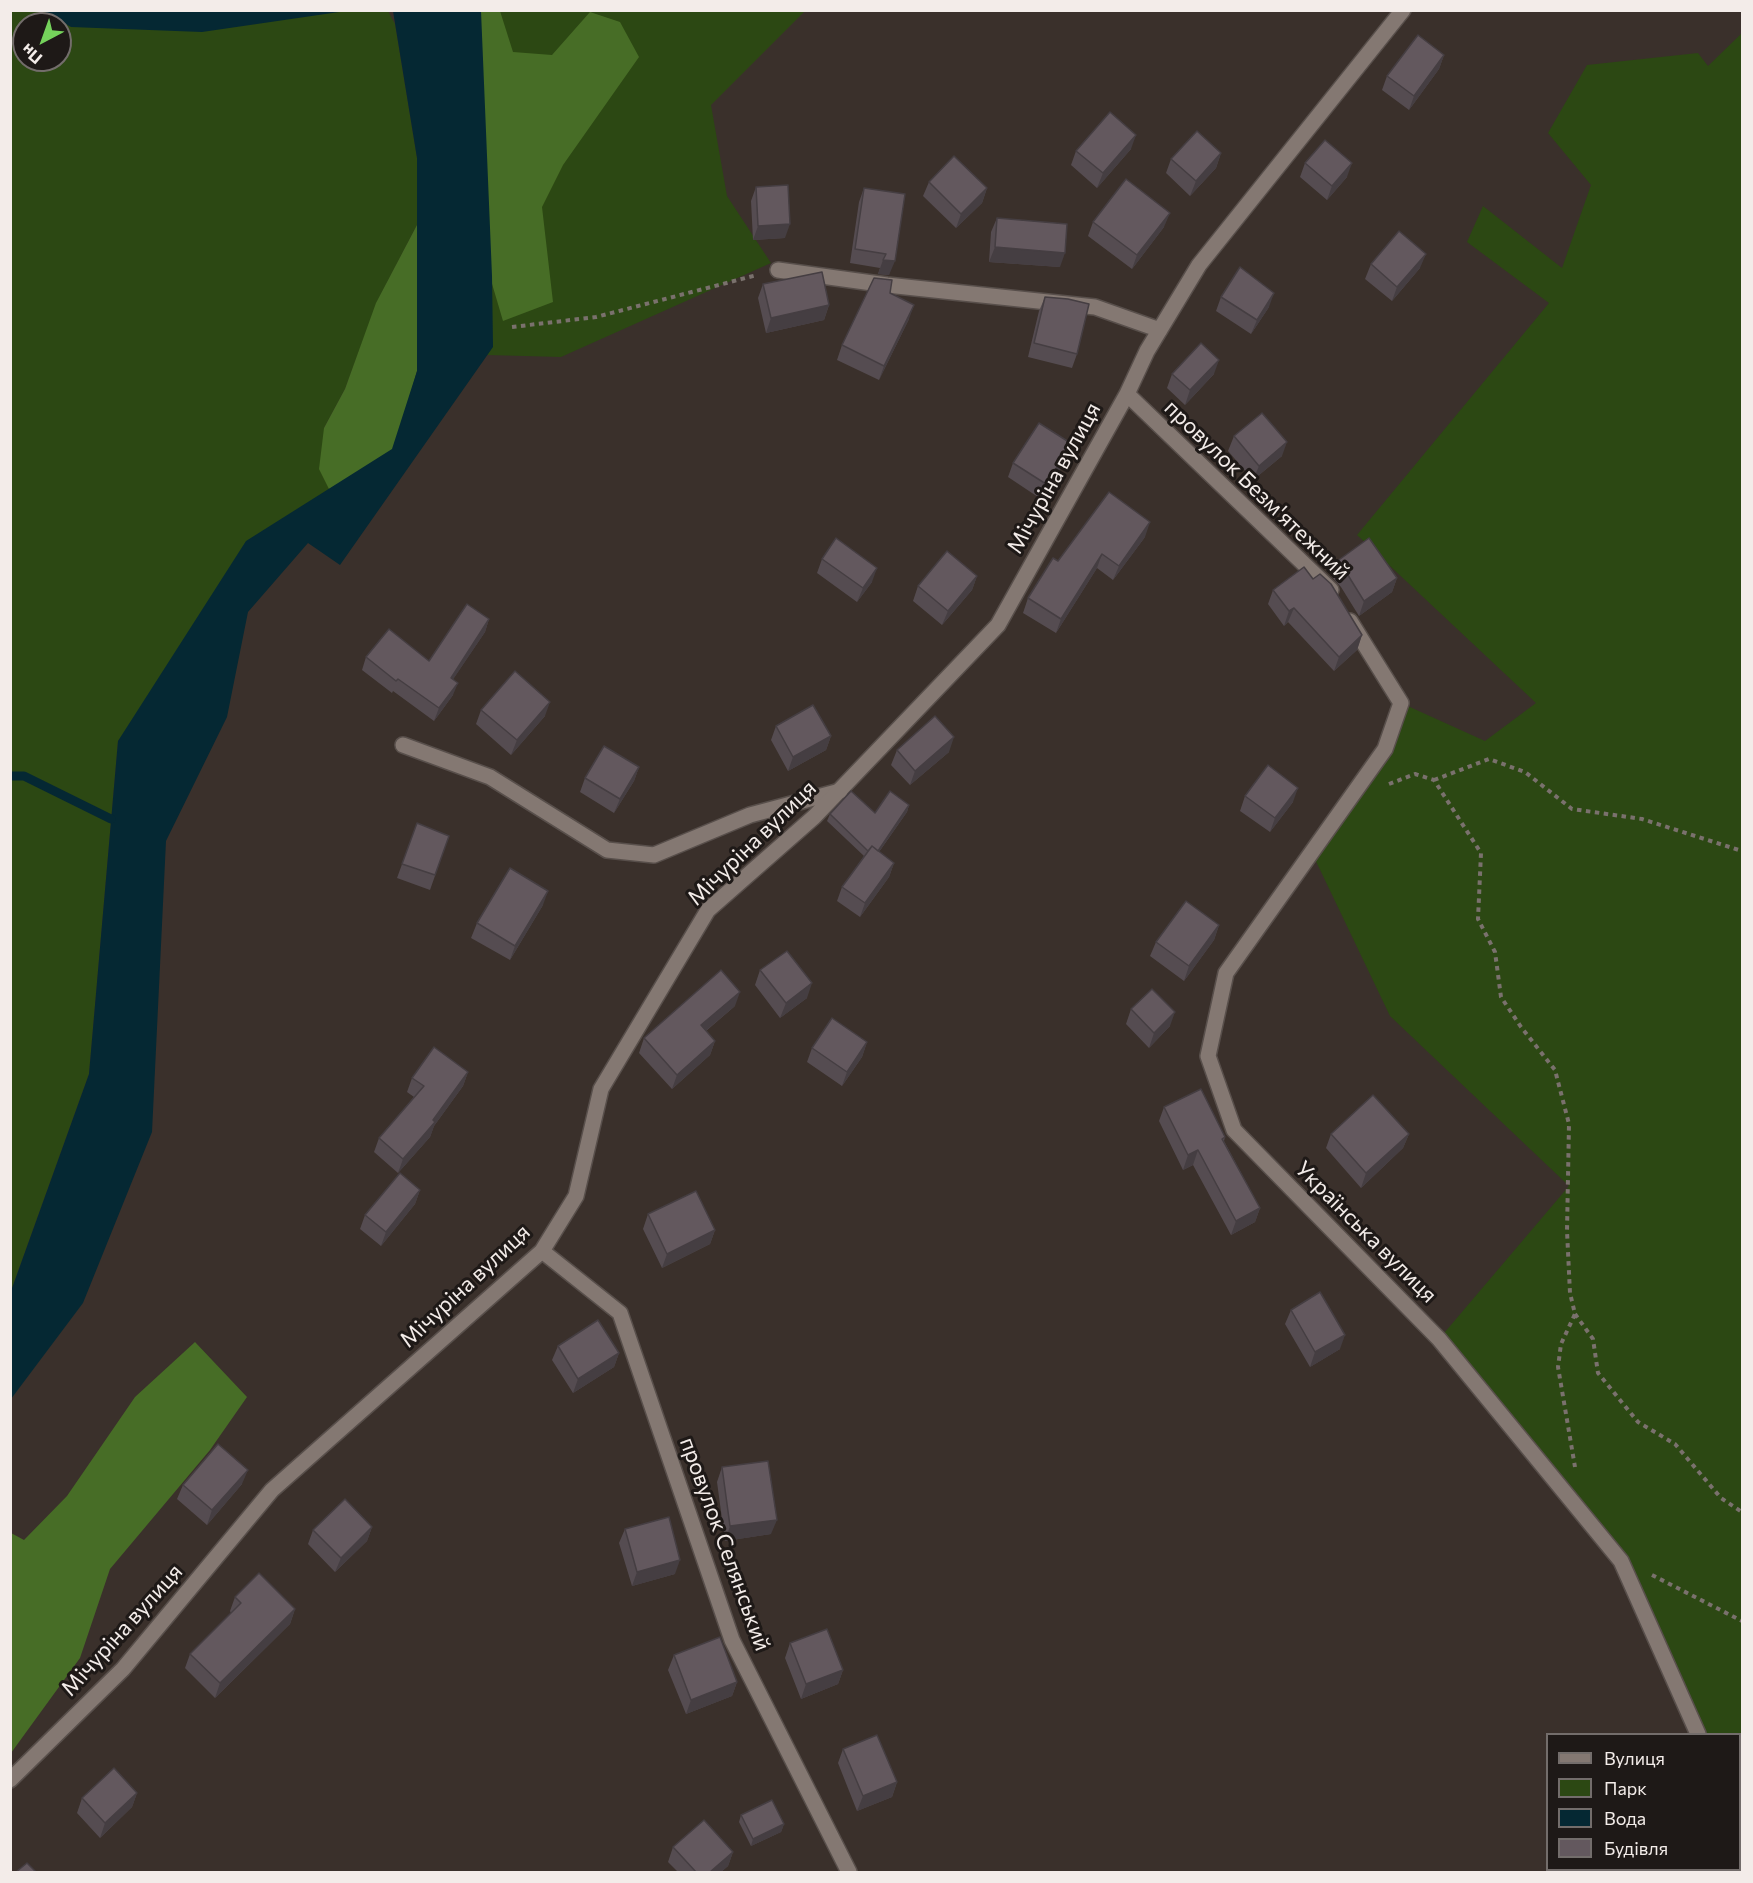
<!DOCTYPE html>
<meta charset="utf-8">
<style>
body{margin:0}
#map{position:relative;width:1753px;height:1883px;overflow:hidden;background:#3a302b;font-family:Commissioner,sans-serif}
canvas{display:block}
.frame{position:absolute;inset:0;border:12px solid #f3ece9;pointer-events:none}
.legend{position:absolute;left:1546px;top:1733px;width:195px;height:138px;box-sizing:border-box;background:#1e1917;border:2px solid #736d6b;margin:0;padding:8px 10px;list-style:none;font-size:18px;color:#f3ece9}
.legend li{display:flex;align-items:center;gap:12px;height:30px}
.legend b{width:30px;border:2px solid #736d6b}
.north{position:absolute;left:12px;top:12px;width:60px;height:60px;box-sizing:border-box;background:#1e1917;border:2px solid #736d6b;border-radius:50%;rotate:221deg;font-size:16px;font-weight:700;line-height:24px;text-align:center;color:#f3ece9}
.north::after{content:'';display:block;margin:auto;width:21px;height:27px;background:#75d25b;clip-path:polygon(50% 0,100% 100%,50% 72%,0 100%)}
</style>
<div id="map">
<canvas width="1753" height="1883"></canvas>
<div class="frame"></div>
<ul class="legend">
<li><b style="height:8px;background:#847872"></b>Вулиця</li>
<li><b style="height:16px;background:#2c4813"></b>Парк</li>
<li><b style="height:16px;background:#052833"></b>Вода</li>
<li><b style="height:16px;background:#63585e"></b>Будівля</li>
</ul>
<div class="north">Пн</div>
</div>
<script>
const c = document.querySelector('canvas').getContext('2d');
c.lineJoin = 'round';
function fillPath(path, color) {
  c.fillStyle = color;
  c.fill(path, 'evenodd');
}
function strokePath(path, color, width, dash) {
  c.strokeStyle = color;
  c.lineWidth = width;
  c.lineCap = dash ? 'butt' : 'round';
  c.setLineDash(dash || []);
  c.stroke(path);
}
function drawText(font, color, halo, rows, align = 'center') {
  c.font = font + ' Commissioner,sans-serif';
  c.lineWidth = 6;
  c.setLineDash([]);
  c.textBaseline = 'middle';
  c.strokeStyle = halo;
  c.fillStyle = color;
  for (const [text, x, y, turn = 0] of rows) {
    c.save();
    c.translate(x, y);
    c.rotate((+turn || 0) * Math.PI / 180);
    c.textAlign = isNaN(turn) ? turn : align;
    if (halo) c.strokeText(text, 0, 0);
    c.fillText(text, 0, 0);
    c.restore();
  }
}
fillPath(new Path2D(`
 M11,11h377l7,13 22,134v67l-38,73 -34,91 -21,39 10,63 -216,250 -29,333 -78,217zM24,24h36v36h-36z
 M480,11h325l-94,94 16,91 44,67 -210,94 -74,-2z
 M1742,33v1820l-2,-8v-111h-47l-72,-173 -182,-222 130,-153 -179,-170 -78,-163 73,-104 16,-46 84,38 51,-38 -179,-168 192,-232 -82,-61 16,-36 79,62 29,-83 -43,-52 39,-68 111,-12 10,13z`), '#2c4813');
fillPath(new Path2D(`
 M470,11h30l13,41 39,3 38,-43 30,10 19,35 -76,108 -21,42 11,95 -50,19 -18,-61z
 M417,225v146l-24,84 -64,34 -10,-20 5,-41 21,-39 31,-86z
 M195,1342l52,55 -37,53 -100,119 -30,89 -69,95v-220l13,7 43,-44 68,-99z`), '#476d26');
fillPath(new Path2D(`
 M43,11h303l-144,21 -131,-5z
 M393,11h88l11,265 1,71 -153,218 -32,-22 -60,69 -21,105 -61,124 -14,291 -69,171 -72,96v-108l78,-217 29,-333 128,-200 146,-92 25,-78v-213z`), '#052833');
strokePath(new Path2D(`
 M10,776h14l87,43`), '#052833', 9);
const lane = new Path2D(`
 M403,745l87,32 117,73 47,5 96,-40 90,-24`);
const street = new Path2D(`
 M778,270l109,15 208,22 65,23
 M1127,394l204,196
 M1350,621l51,82 -16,46 -159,224 -18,83 26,74 205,209 182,222 77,173
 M542,1251l78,62 112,327 117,232
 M10,1780l113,-111 149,-179 270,-239 34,-55 25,-107 107,-179 106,-93 184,-192 129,-231 20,-43 52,-86 204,-255
 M1740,1838l2,8`);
strokePath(lane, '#584f4b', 18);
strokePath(street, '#584f4b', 18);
strokePath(new Path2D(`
 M512,327l84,-10 161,-42
 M1434,780l55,-21 36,13 47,37 70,10 100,32
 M1389,784l26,-10 19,6 47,73 -3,66 17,33 6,45 20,30 34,43 14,54 -2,107 3,62 5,21 -14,30 -3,23 17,100
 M1575,1314l18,25 5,34 40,49 37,22 46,54 21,14
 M1652,1575l90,46`), '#7a716d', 4, [4.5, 4.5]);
strokePath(lane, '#847872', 15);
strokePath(street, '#847872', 15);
fillPath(new Path2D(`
 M1444,55l-5,14 -30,41 -27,-20 5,-14z
 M1131,149l-34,39 -26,-23 5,-14z
 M1221,153l-5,15 -26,28 -24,-23 5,-14z
 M1305,163l42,14 -20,23 -27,-23z
 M929,182l58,6 -5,15 -26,25 -33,-32z
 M756,187l29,51 -32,2 -2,-39z
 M864,188l41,6 -16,81 -11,-1 2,-6 -30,-5 9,-61z
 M997,218l63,49 -71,-5 2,-30z
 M1093,222l71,5 -32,42 -44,-33z
 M1371,264l49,4 -28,33 -27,-22z
 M763,284l66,21 -5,15 -58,13 -8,-35z
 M890,293l19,26 -30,61 -42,-20 5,-15z
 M1045,297l32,57 -5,14 -44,-11 11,-46z
 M1221,297l48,10 -18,27 -35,-23z
 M1172,374h42l-29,31 -18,-17z
 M1234,436l48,20 -29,24 -25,-29z
 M1067,459l-26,40 -33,-22 5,-14z
 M1145,537l-32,43 -16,-12 -41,65 -33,-20 5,-15 30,-37z
 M822,559l50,23 -15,20 -40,-29z
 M1336,562l61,16 -5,14 -33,24 -18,-29 -10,-11z
 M977,576l-5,14 -30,35 -29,-24 5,-15z
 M1313,579l49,56 -5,15 -23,21 -46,-49 -4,4 -16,-22 5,-14z
 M489,619l-4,13 -32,47v16l-19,26 -41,-30 -1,2 -30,-23 4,-13 63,4z
 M481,710l64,6 -34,39 -35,-31z
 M776,726l55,10 -5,14 -38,21 -17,-31z
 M897,750l52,2 -39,33 -19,-20z
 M639,767l-5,14 -20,32 -34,-21 5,-14z
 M1245,796l48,6 -23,30 -30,-21z
 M909,805l-2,7 -28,40 15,11 -5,14 -29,40 -23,-16 5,-14 22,-31 -37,-35 3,-7 45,-1z
 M417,823l32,13 -19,54 -33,-12z
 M543,905l-33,55 -39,-22 6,-15z
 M1219,925l-5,15 -30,41 -34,-25 6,-14z
 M760,970l47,28 -27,20 -25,-33z
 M735,1006l-29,25 9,10 -5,14 -38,34 -33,-36 5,-15z
 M1131,1009l39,17 -21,22 -23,-24z
 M867,1042l-5,15 -20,29 -35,-24 5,-14z
 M468,1072l-5,14 -29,40 -4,11 -32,36 -24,-21 5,-14 35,-41 -7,-5 5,-14z
 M1164,1107l61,30 -1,4 36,67 -5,14 -24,13 -38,-70 -10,5 -24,-49z
 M1331,1134h78l-6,14 -42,40 -35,-40z
 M420,1190l-5,14 -34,42 -21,-17 5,-14z
 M648,1214l67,16 -5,14 -48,24 -19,-39z
 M1291,1310l49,39 -30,18 -25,-43z
 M558,1346l61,7 -5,14 -41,26 -21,-33z
 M722,1467l49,67 -46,7 -8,-59z
 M242,1484l-35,41 -30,-26 6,-14z
 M372,1527l-5,14 -32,31 -27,-28 5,-14z
 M625,1529l50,45 -43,12 -13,-43z
 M235,1597l60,12 -5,15 -75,74 -30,-30 5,-14 41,-41 -1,-2z
 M790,1643l53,27 -5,14 -37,15 -16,-41z
 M674,1655l63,27 -5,14 -46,18 -18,-44z
 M843,1749l54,33 -5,15 -35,14 -19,-48z
 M137,1793l-5,14 -32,31 -23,-25 5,-15z
 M741,1815l43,9 -3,8 -30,14 -12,-24z
 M673,1847l60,5 -5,14 -7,6h-43l-10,-10z
 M1676,1869h47l1,3h-46z`), '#554c51');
fillPath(new Path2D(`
 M1444,55l-5,14 -30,41 5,-14z
 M1136,135l-5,14 -34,39 6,-15z
 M1221,153l-5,15 -26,28 6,-15z
 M1352,163l-5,14 -20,23 5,-14z
 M987,188l-5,15 -26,25 5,-14z
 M1170,213l-6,14 -32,42 5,-14z
 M790,224l-5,14 -32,2 5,-14z
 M995,247l70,6 -5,14 -71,-5z
 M1426,254l-6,14 -28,33 5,-14z
 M883,260l12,1 -6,14 -11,-1z
 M1274,293l-5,14 -18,27 6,-14z
 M829,305l-5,15 -58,13 5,-15z
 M914,305l-5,14 -30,61 5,-14z
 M1219,360l-5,14 -29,31 5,-15z
 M1287,442l-5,14 -29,24 6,-14z
 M1072,444l-5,15 -26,40 5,-15z
 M1150,522l-5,15 -32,43 6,-14z
 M1102,554l-5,14 -41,65 5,-14z
 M877,568l-5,14 -15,20 6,-14z
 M977,576l-5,14 -30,35 6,-14z
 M1397,578l-5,14 -33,24 5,-15z
 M1294,608l-6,14 -4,4 5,-15z
 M489,619l-4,13 -39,58 5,-12z
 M1362,635l-5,15 -23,21 5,-14z
 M458,683l-5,12 -19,26 5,-13z
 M550,702l-5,14 -34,39 6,-15z
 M831,736l-5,14 -38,21 5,-14z
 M954,737l-5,15 -39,33 5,-14z
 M639,767l-5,14 -20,32 6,-14z
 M1298,788l-5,14 -23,30 5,-14z
 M909,805l-2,7 -36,51 3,-7z
 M894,863l-5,14 -29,40 5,-14z
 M548,891l-5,14 -33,55 5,-14z
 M1219,925l-5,15 -30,41 5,-15z
 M812,983l-5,15 -27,20 6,-15z
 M740,992l-5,14 -39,33 5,-14z
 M1175,1012l-5,14 -21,22 5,-15z
 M715,1041l-5,14 -38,34 5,-14z
 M867,1042l-5,15 -20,29 5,-14z
 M468,1072l-5,14 -29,40 -4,11 -32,36 5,-14z
 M1409,1134l-6,14 -42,40 5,-15z
 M1198,1150l-5,15 -10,5 5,-15z
 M420,1190l-5,14 -34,42 5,-14z
 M1260,1208l-5,14 -24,13 5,-14z
 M715,1230l-5,14 -48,24 5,-14z
 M1345,1335l-5,14 -30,18 5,-15z
 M619,1353l-5,14 -41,26 5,-14z
 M248,1470l-6,14 -35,41 5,-15z
 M777,1520l-6,14 -46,7 5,-15z
 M372,1527l-5,14 -32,31 6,-14z
 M680,1560l-5,14 -43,12 5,-14z
 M295,1609l-5,15 -75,74 5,-15z
 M843,1670l-5,14 -37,15 5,-15z
 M737,1682l-5,14 -46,18 5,-14z
 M897,1782l-5,15 -35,14 6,-15z
 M137,1793l-5,14 -32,31 5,-15z
 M784,1824l-3,8 -30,14 2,-7z
 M733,1852l-5,14 -7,6h-11z`), '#453e42');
const building = new Path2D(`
 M1418,35l26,20 -30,41 -27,-20z
 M1110,112l26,23 -33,38 -27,-22z
 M1197,131l24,22 -25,28 -25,-22z
 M1325,140l27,23 -20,23 -27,-23z
 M954,156l33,32 -26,26 -32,-32z
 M1126,179l44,34 -33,42 -44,-33z
 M788,185l2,39 -32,2 -2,-39z
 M864,188l41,6 -10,67 -12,-1 3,-6 -31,-5z
 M997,218l70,6 -2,29 -70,-6z
 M1399,231l27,23 -29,33 -26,-23z
 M1240,267l34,26 -17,27 -36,-23z
 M822,272l7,33 -58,13 -8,-34z
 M874,278l18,2 -2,13 24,12 -30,61 -42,-21z
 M1045,297l23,2 21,5 -12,50 -43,-11z
 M1201,343l18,17 -29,30 -18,-16z
 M1262,413l25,29 -28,24 -25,-30z
 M1039,423l33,21 -26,40 -33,-21z
 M1109,492l41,30 -31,44 -17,-12 -41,65 -33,-21 25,-40 5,3z
 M836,538l41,30 -14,20 -41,-29z
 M1369,538l28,40 -33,23 -18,-29 -10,-10z
 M947,551l30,25 -29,35 -30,-25z
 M1304,567l9,12 7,-5 11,10 31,51 -23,22 -45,-49 -5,3 -16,-21z
 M467,604l22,15 -38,59 7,5 -19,25 -41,-29 -2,2 -30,-24 23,-28 40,32z
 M515,671l35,31 -33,38 -36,-30z
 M813,705l18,31 -38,21 -17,-31z
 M935,716l19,21 -39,34 -18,-21z
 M604,746l35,21 -19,32 -35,-21z
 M1268,765l30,23 -23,30 -30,-22z
 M851,791l24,22 15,-22 19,14 -31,46 -6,-5 -4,5 -38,-37z
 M417,823l32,13 -14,39 -33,-11z
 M872,846l22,17 -29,40 -23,-16z
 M510,868l38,23 -33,55 -38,-23z
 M1186,901l33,24 -30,41 -33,-24z
 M787,951l25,32 -26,20 -26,-33z
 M721,970l19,22 -39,33 14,16 -38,34 -33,-37z
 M1152,989l23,23 -21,21 -23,-24z
 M832,1018l35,24 -20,30 -35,-24z
 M434,1047l34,25 -35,48 2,2 -32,37 -24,-21 45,-52 -12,-8z
 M1201,1089l24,48 -3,2 38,69 -24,13 -38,-71 -10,5 -24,-48z
 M1373,1095l36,39 -43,39 -35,-39z
 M400,1173l20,17 -34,42 -21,-17z
 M696,1191l19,39 -48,24 -19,-40z
 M1320,1292l25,43 -30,17 -24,-42z
 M598,1320l21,33 -41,26 -20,-33z
 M218,1444l30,26 -36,40 -29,-25z
 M768,1461l9,59 -47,6 -8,-59z
 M345,1499l27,28 -31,31 -28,-28z
 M669,1517l11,43 -43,12 -12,-43z
 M259,1573l36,36 -75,74 -30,-29 51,-51 -6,-6z
 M827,1629l16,41 -37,14 -16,-41z
 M720,1637l17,45 -46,18 -17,-45z
 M877,1735l20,47 -34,14 -20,-47z
 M114,1768l23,25 -32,30 -23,-25z
 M772,1800l12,24 -31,15 -12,-24z
 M704,1820l29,32 -23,20h-14l-23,-25z
 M27,1863l9,9h-20z
 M1687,1869h36l1,3h-36z`);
fillPath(building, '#63585e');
strokePath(building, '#453e42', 1.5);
drawText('22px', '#f3ece9', '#1e1917', [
 ["Мічуріна вулиця",1054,478,-61],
 ["провулок Безм'ятежний",1257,490,44],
 ["Мічуріна вулиця",752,843,-44],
 ["Українська вулиця",1366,1232,45],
 ["Мічуріна вулиця",465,1286,-43],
 ["провулок Селянський",725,1544,70],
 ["Мічуріна вулиця",122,1630,-48]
]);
</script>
